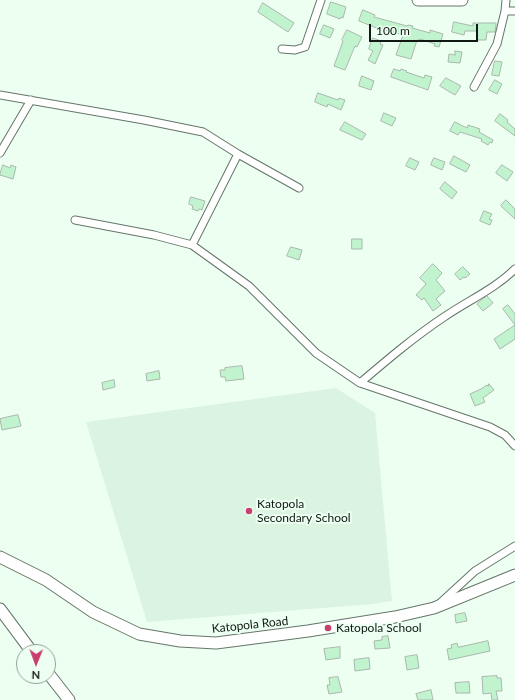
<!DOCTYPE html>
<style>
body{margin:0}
#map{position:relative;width:515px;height:700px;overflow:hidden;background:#ecfff1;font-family:Lato,sans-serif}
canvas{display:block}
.north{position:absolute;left:16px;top:644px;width:40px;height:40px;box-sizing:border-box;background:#ecfff1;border:1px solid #94a398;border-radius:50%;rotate:181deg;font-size:11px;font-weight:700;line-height:16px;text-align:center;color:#111813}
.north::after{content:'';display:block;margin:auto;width:14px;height:18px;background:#c93d6f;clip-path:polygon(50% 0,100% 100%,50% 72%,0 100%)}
.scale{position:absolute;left:369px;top:24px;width:109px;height:18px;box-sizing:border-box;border:2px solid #111813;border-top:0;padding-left:5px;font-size:12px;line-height:14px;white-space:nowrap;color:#111813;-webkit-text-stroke:3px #ecfff1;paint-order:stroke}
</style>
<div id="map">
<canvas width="515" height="700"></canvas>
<div class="north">N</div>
<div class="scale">100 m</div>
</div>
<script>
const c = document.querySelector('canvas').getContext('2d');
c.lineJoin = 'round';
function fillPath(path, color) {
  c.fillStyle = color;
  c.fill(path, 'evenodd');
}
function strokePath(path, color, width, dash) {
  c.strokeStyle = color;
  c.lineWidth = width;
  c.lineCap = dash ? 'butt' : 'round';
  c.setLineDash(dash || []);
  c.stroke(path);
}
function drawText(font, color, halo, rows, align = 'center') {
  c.font = font + ' Lato,sans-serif';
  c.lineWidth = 4;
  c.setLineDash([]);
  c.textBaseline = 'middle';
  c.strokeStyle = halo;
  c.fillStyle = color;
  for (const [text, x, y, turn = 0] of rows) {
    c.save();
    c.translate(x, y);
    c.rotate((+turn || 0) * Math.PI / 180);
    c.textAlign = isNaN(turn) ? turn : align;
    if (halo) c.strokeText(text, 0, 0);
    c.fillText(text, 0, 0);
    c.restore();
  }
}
fillPath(new Path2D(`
 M336,388l39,25 17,188 -19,3 -226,18 -61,-200z`), '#dbf4e2');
const building = new Path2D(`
 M331,2l15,5 -3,11 -2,-1 -1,2 -13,-5z
 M263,3l31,20 -6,9 -30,-20z
 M363,10l12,5 -1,2 33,9 1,-1 5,1 -1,2 18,5v-3l13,4 -4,13 -5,-1 1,-2 -15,-5v1h-3l-6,19 -15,-4 7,-20 -29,-8 -15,-6z
 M454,22l19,4v-3h23v2l-1,7h-8l-1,8h-9v-9h-12l-1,4 -12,-3z
 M324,25l10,4 -4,9 -10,-4z
 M347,30l15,7 -5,10 -2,-1 -10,24 -11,-4 9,-25 -1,-1z
 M373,38l8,3 -1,3 3,1 -8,19 -7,-4 5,-9 -4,-2z
 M455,51l7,1 -2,11 -12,-1 1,-8 6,1z
 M495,61l7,1 -3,14 -7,-1z
 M394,69l6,2 1,-2 6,2 -1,1 18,6 1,-3 7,2 -4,13 -37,-13z
 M362,76l12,5 -3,9 -12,-4z
 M446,78l15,8 -6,9 -15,-9z
 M495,80l7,4 -5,10 -8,-4z
 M318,93l20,7 1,-2 6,2 -4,10 -13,-6 -1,3 -12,-5z
 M384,113l12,5 -4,8 -11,-5z
 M500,114l8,6 -1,2 8,7v7l-20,-15z
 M345,122l21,12 -4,6 -22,-10z
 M455,122l12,6 1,-3 12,4 -1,3 14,8 -1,3 -2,-1 -2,3 -7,-4 1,-2 -22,-7 -2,3 -8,-4z
 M454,156l16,9 -4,7 -16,-8z
 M410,158l9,4 -4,8 -9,-4z
 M434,158l11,4 -3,8 -11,-5z
 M3,165l7,3 1,-3 5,2 -3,12 -13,-4z
 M502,165l11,7 -6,9 -11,-8z
 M445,182l12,10 -5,7 -12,-10z
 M191,197l14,4 -3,9 -3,-1 -1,2 -6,-2 1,-3 -4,-2z
 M506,200l9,9v10l-14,-13z
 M484,211l8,3 -3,5 3,1 -2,5 -10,-4z
 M352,239h10v10h-10z
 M291,247l11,3 -3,10 -12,-4z
 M433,264l9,9 -6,7 9,11 -9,8 5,6 -8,6 -9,-13 -2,2 -6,-5 10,-11 -6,-6z
 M463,267l7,7 -5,4 -1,-1 -4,3 -5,-6z
 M487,296l6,7 -10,8 -6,-7z
 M508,305l7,9v25l-15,10 -6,-10 21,-14 -12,-16z
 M242,366l2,13 -18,2 -1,-4h-4l-1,-7h5v-2z
 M159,371l1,8 -13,2 -1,-7z
 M114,380l1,7 -12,3 -1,-7z
 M489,384l5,6 -11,8 2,4 -10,4 -5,-12 11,-5 6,-4 1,1z
 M18,415l3,11 -19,4 -2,-11z
 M465,613l2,8 -11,2 -1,-8z
 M388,636l2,12 -15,1 -1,-8 8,-1v-3z
 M488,641l2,10 -41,9 -2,-11 5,-1 -1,-3 6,-2 1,4z
 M340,647v11l-14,2 -2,-11z
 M417,655l2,13 -12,2 -2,-13z
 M369,658l1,11 -15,2 -1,-11z
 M497,676v2h4l1,13h-6l2,9h-6l-1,-7 -8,1 -1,-17z
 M338,677l4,15 -13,2 -2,-9h3l-1,-7z
 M469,682l1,11h-14l-1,-10z
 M431,690l2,10h-15l-2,-6z`);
fillPath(building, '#c2f3cf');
strokePath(building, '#a8b9ac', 1);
const street = new Path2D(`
 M505,11h10
 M282,49l13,1 10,-3 16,-47
 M474,87l23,-43 8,-33 1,-11
 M0,95l144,25 59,12 35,22 61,34
 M0,153l31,-53
 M75,220l79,15 38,10 57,41 67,67 44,30 130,44 15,8 10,11
 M192,245l46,-91
 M360,383c27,-23 54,-46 84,-66 23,-16 51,-28 71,-48
 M439,604l36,-33 40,-25`);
const secondary = new Path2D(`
 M418,0h44
 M0,557l46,23 47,32 46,22 41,7 36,2 92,-12 87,-14 39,-9 81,-33
 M0,609l32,43
 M48,673l21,27`);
strokePath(street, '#657569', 9);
strokePath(secondary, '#657569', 13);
strokePath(street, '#fff', 7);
strokePath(secondary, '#fff', 11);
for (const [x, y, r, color] of [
 [249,511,4,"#c93d6f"],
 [328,628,4,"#c93d6f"]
]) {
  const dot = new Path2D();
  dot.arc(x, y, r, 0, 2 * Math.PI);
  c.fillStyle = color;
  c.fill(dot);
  strokePath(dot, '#ecfff1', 1.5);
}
drawText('12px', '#111813', '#ecfff1', [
 ["Katopola",257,504],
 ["Secondary School",257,518],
 ["Katopola School",336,628]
], 'left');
drawText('12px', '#111813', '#ecfff1', [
 ["Katopola Road",250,625,-6]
]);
</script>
